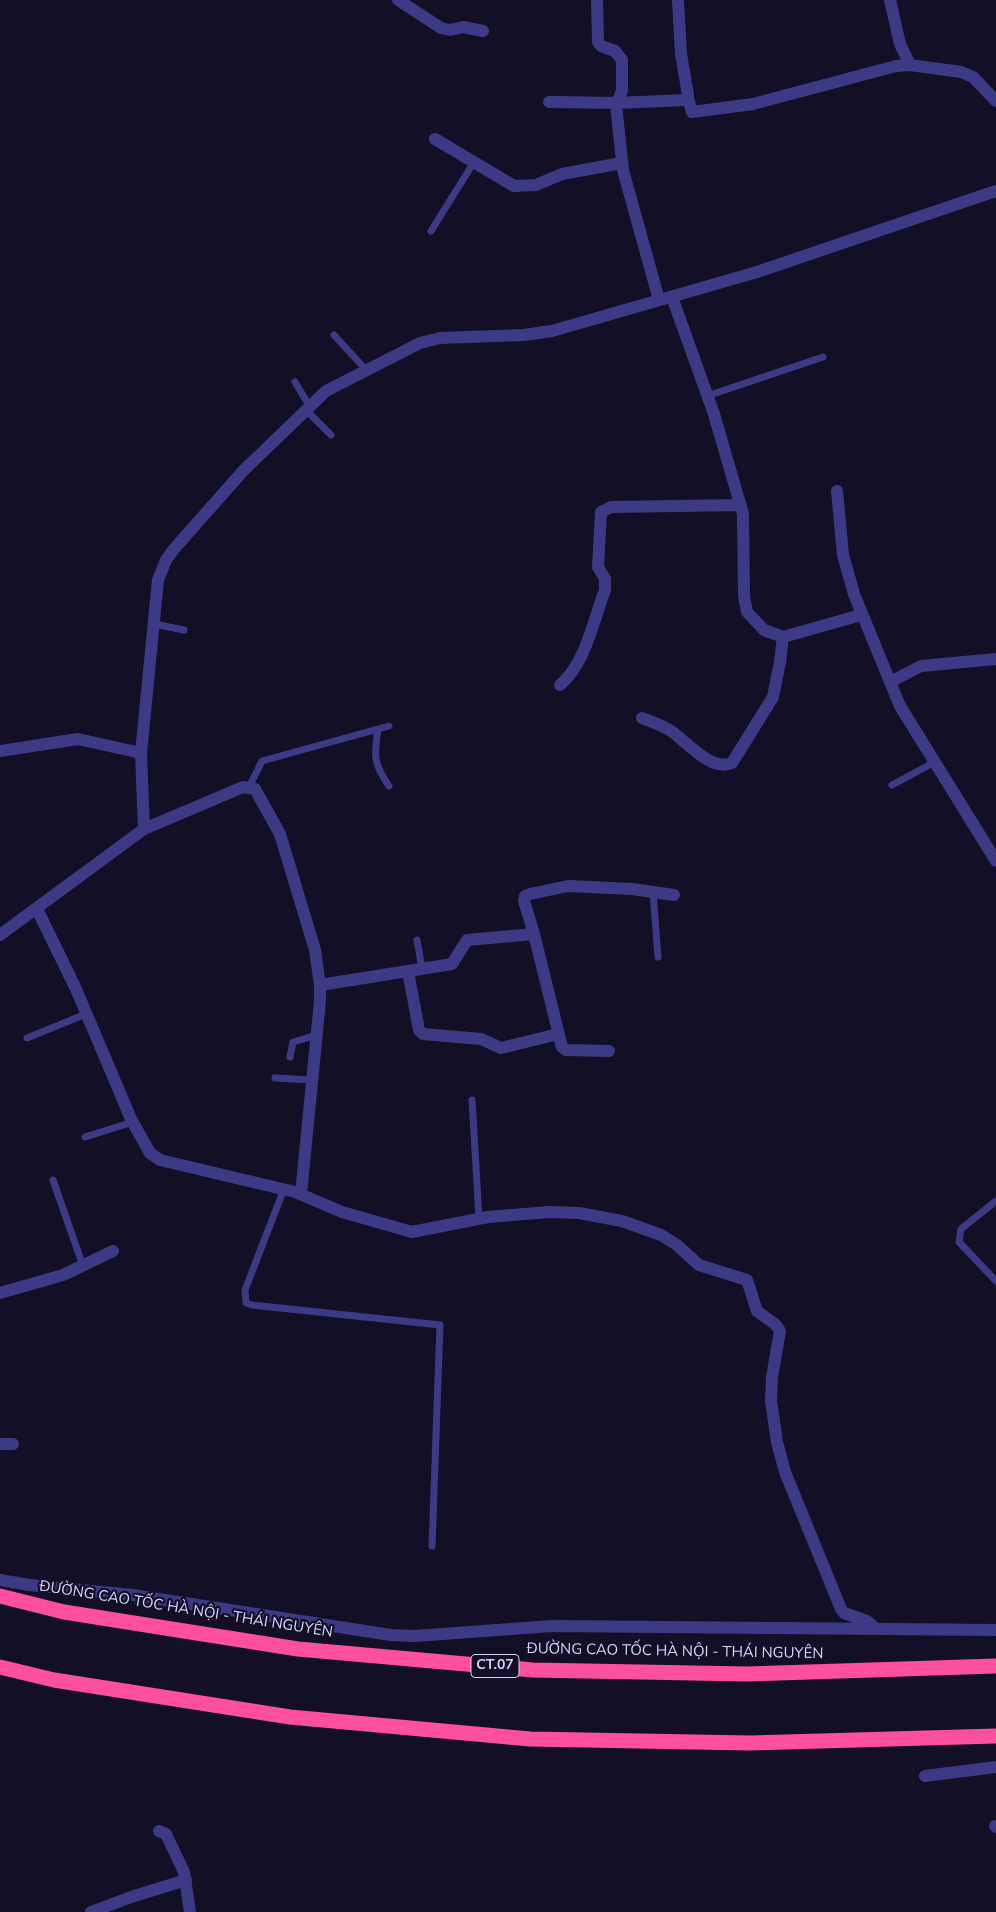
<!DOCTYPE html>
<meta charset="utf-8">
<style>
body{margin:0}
canvas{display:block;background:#130f26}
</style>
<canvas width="996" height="1912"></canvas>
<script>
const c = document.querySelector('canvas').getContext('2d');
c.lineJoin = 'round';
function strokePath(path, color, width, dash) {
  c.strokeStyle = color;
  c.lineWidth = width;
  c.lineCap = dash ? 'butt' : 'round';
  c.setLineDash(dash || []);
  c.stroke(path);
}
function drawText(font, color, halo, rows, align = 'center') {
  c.font = font + ' "Nunito Sans",sans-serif';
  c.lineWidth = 4.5;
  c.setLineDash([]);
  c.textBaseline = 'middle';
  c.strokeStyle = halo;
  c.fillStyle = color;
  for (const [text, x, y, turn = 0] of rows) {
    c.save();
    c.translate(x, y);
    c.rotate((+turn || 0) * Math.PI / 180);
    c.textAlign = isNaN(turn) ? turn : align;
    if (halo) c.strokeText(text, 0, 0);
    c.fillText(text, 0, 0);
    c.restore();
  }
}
strokePath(new Path2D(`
 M431,231l43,-69
 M334,335l33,36
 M295,382l15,25
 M707,396l116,-39
 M306,410l25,25
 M154,624l30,6
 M378,729c-4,27 -5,34 11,57
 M892,785l41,-22
 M249,787l13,-26 127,-35
 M653,892l5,65
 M417,940l5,29
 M27,1038l59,-24
 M290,1057l3,-15 24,-7
 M275,1078l38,2
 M472,1100l7,118
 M85,1137l48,-15
 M53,1180l30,86
 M284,1189l-39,101 1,13 6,2 188,20 -8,221
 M996,1201l-35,28 -2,13 37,39`), '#3d3a85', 7);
strokePath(new Path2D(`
 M398,0l43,28 9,2 13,-3 20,4
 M597,0l1,42 3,4 14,5 7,9v31l-6,14 7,65 36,130
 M890,0l10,44 10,21
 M688,98l4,14 61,-8 143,-38 14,-1 51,7 12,5 23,24
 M549,102l68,1 69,-3 2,-5 -7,-41 -3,-54
 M435,139l79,47 22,-1 26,-11 60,-11
 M672,297l42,117 29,100 1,82 3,16 17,18 19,7 78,-22
 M837,491l6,64 11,39 46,112 96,155
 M890,682l31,-16 75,-7
 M560,685c26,-22 33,-64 45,-95v-11l-7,-12 3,-55 10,-5 130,-2
 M642,718c10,4 20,7 29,13 16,11 40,41 61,32l41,-66 7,-35 3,-25
 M0,751l78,-12 63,14
 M144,829l99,-42 12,2 25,45 35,116 5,35v16l-19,193
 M37,909l39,80 55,130 19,34 10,7 135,32 47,20 70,20 76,-15 61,-5 30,1 43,8 39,14 16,10 22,20 48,15 10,31 19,14 4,6 -8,46 -1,24 6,41 8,30 56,137 3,4 23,8 9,8
 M534,934l28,113 4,3 43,1
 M408,971l11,59 4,4 58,5 20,9 57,-14
 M320,985l132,-21 15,-24 67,-6 -10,-33 1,-5 5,-2 38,-8 64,3 42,6
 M0,1293l63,-18 50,-24
 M0,1444h13
 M0,1580l29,5 104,10 258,40 24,1 137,-10 444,4
 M925,1776l71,-9
 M995,1826l1,1
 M159,1831l7,3 18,38 6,40
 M91,1912l40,-15 55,-17`), '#3d3a85', 12);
strokePath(new Path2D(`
 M0,935l144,-106 -3,-76 17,-173 8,-20 8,-11 69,-78 83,-80 94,-48 20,-5 84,-3 28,-4 205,-59 239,-81`), '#3d3a85', 12);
strokePath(new Path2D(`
 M0,1596l64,16 234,37 235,21 214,4 249,-8
 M0,1667l54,13 236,37 240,22 220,4 246,-7`), '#ff4fa3', 15);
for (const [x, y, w] of [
 [495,1666,48]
]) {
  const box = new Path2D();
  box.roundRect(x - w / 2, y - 11.5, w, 23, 4);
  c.fillStyle = '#130f26';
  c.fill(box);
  strokePath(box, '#d9d4ff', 1);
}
drawText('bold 14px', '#d9d4ff', null, [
 ["CT.07",495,1666]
]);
drawText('15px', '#d9d4ff', '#130f26', [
 ["ĐƯỜNG CAO TỐC HÀ NỘI - THÁI NGUYÊN",186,1610,9],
 ["ĐƯỜNG CAO TỐC HÀ NỘI - THÁI NGUYÊN",675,1652,1]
]);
</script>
